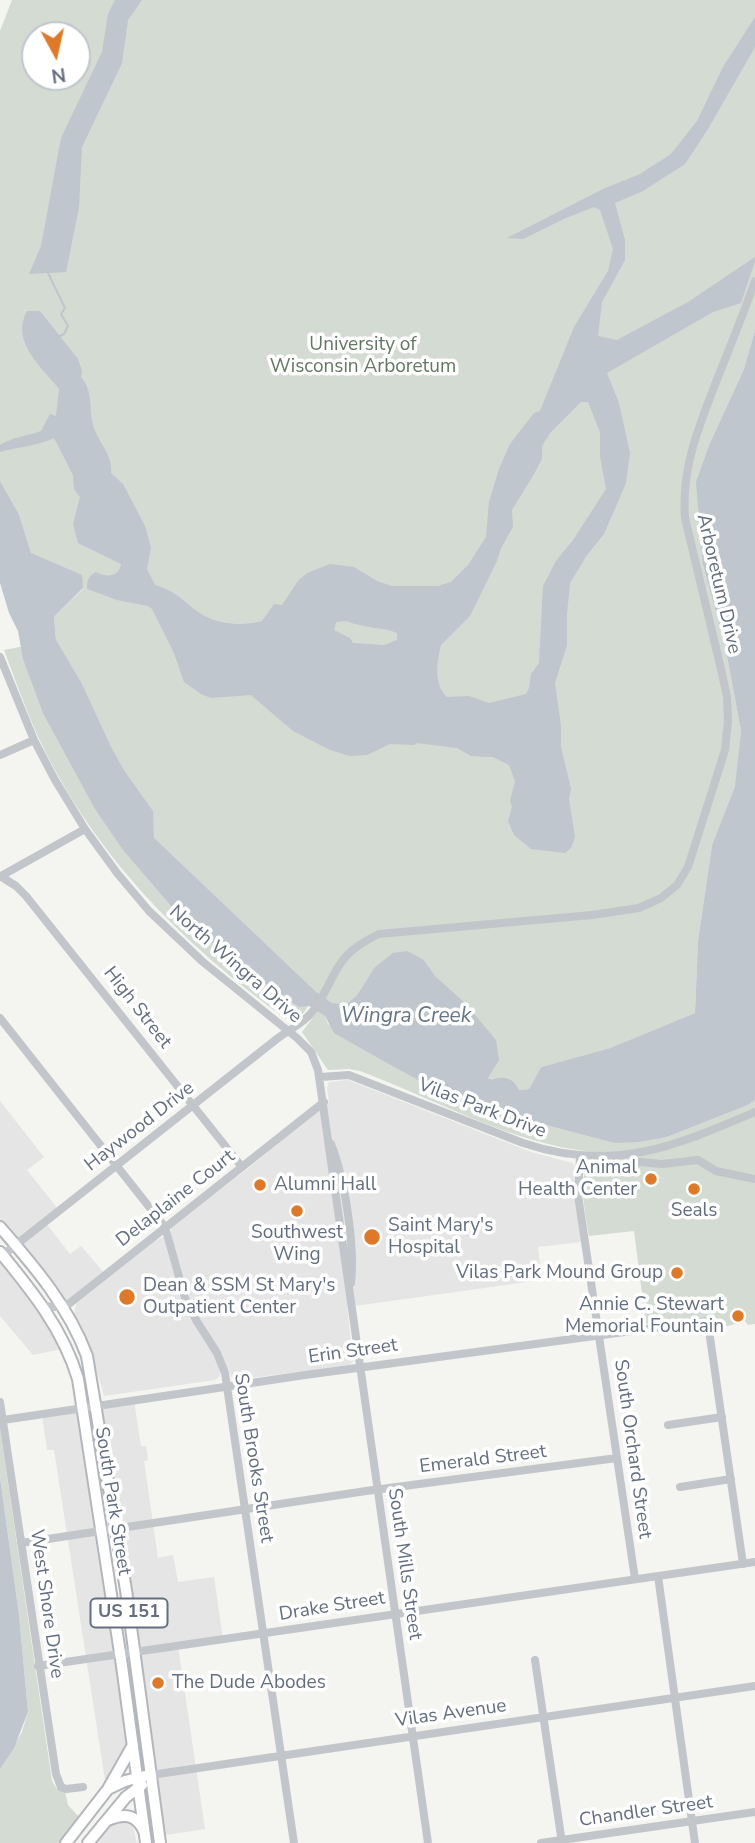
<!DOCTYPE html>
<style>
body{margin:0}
#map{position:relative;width:755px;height:1843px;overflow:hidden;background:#f4f5f0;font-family:"Nunito Sans",sans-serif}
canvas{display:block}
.north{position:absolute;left:21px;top:21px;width:70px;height:70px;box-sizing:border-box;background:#fff;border:2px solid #c1c5cd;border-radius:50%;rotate:172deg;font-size:19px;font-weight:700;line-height:28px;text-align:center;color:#646e81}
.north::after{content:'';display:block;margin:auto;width:24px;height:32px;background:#df7926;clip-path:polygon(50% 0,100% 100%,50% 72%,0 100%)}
</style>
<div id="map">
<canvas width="755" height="1843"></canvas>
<div class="north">N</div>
</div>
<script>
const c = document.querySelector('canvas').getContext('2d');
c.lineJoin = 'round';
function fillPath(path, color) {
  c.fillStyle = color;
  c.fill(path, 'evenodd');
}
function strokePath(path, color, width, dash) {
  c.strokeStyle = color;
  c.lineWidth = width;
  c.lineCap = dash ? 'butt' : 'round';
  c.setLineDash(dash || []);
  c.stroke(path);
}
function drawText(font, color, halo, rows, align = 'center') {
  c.font = font + ' "Nunito Sans",sans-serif';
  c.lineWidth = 7;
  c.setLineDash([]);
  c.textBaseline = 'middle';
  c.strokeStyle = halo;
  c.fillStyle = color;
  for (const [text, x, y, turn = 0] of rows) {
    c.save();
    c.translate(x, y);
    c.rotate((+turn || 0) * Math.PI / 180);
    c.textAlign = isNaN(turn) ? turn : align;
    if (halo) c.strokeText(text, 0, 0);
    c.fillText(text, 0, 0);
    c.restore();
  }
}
fillPath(new Path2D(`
 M348,1080l183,72 42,11 2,4 -1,19 7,56 -43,5 4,33 -195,27 6,50v5l-4,3 -112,15 -5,-2 -4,-9 -8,3v4l-5,4 -111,16 -15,-53 -15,-29 2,-10 80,-64 15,-6v-7l80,-61 58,-49 20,-14 -2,-15 2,-6z
 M0,1101l44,56 -17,13 32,40 -14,12 25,32 11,-8 24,28 -42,33 -63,-80z
 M0,1252l67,96 -34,7 -33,-39z
 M134,1401l7,45h5l2,14 -4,1 14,97 15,-3 5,27 36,-5 9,62 -45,7 27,183 -46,7 -62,-430z
 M83,1409l50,336 -18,31 -10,4 -51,-330h-7l-5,-35z
 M130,1816l7,27h-49l18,-22z`), '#e4e5e4');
fillPath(new Path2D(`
 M12,0h743v330l-11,39 -34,74 -7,122 22,81 16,85 -5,56 -24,58 -14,96 -3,72 -85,35 -69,19 -12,22 -10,1c-7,-12 -14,-13 -27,-9l-5,-4 -51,-100 -12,-17 -50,8 -17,27 -10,9 -15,-1 -16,-10 -13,21 -15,6c-106,-75 -199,-170 -253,-290 -11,-26 -21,-53 -31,-80l52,-10 -2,-23 29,-28 -52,-36 -12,-39 -19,-33v-450zM35,35h42v42h-42z
 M318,1011l7,5 3,8 103,63 51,13v3l10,8 16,1 3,4 103,27 53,-6 81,-32 7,-5v224l-7,1 -3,-4 -31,9 -2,-11 -6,-2 -60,7 -12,-93 -45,5c-2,-16 -15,-69 5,-75v-9c-80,-7 -159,-53 -234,-81l-11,-2 -21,1 -26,-38z
 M0,1429l52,352 5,8 8,3 3,13 11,12 -21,26h-58v-74l22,-37 6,-20 -9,-97 -19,-138z`), '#d3dbd2');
fillPath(new Path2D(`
 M115,0h27l-14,20 -6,43 -40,84 -3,60 -13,65 -37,2 12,-28 20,-108 41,-86 6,-38z
 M755,17v30l-47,82 -23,35 -42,27 -28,12 10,37v20l-23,42 -4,34 19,4 71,-38 67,-45v4l-14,42 -28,9 -106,61 12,30 11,50 -4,30 -22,51 -17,21 -17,28 -3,31v31l-12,38 6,43v21l10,42 -2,10 6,38 -4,11 -6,5 -34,-4 -17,-14 -6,-14 4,-14 -2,-6 5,-20 -6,-16 -16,-8 -22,-1 -14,-8 -40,-5 -3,2 -24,-1 -23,11 -17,1 -20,-6 -37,-19 -42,-36 -40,3 -10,-4 -17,-12 -10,-29 -22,-44 -4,-3 -31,-6 -30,-11c0,-8 1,-13 9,-17 10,5 23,6 25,-8l-43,-21 -5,-19 7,-27 -6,-8 -1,-14 -19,-37c-17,8 -36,9 -54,14v-7c13,-8 27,-9 41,-14l9,-17 6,2 3,-27c-17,-22 -49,-47 -32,-78h13l38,48 4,12 -1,6c14,16 6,34 14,54 6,14 18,26 16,42l12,11 22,42 6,21 -4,22 8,16c27,8 30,21 52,32 15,8 39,9 55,4l12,-17 8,1 16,-24 9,-8 23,-9 24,3 23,14 15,5h46l13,-4 17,-17 18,-28 3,-35 10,-33 11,-25 24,-31 6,-2 34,-84 34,-56 5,-22 -13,-39 -6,-3 -28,11 -43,21 -16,-1 96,-49 37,-15 31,-20 26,-33 26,-54zM581,402h7l12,30v24l6,33 -33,51 -17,21 -13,25 -4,77 -8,11 -2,14 -3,6 -37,9 -20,-7 -22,1c-14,-13 -10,-35 -6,-52l29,-29 27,-55 4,-13 12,-21 -1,-17 22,-36 8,-15v-13l8,-13zM346,621c17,7 37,6 51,12v7l-13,5 -31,-2 -3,-5 -16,-8 2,-8z
 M755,330v770l-7,5 -81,32 -29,5 -24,1 -103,-27 1,-6 -11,1 -3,-9 -2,-1 -7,5 -7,-6 -51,-13 -51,-28 -46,-26 -9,-17 -16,-10 -10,1 -69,-48 -57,-51 -50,-58 -28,-41 -52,-96 -20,-54 -5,-28 -9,-18 -9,-30v-102l19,33 12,39 51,22 1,13 -29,29 2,23 26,44 29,63 14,25 28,39 1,27 162,154 16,11 15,1 10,-9 17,-27 19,-15 14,-2 17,9 12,17 29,26 31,37 3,20 -11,18 4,2c11,-5 22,-2 27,10l10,-1 12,-22 69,-19 85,-35 3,-72 14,-96 23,-58 6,-56 -16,-85 -22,-81 -7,-83 14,-39 34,-74z
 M0,1477l19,138 9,97 -14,36 -14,21z`), '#bfc6cd');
strokePath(new Path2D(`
 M48,273l17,35 -4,6 7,12 -4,8 -6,3`), '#bfc6cd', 2);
const major = new Path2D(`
 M0,1227c34,39 69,80 87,129l39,234 34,253
 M0,1252c32,39 63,77 78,127l44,287 24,177
 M108,1789l17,-8 20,-5
 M108,1820c16,-7 28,-6 36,11
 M66,1843l42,-54 25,-44
 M88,1843l38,-46 16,-12`);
strokePath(major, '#b3b6bb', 14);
strokePath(new Path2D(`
 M0,657l34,83 21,40 30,49 32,44 32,38 54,51 94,76 14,14 7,18 110,773
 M0,755l34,-15
 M0,876l16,10 10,10 216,271
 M1,876l84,-47
 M0,1018l165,209 20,71 11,22 21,33 8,20 69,470
 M320,1077l29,-2 174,68c90,30 150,4 232,-31
 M331,1144c14,35 24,101 20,139
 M580,1157l-2,38 57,384
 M639,1162l23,2 36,-4 18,11 39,8
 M3,1255l275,-217c12,-9 26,-15 35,-27 26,-37 19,-55 66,-77l213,-19 47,-7 22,-10 16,-13 11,-18 37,-117 3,-29 -1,-24 -6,-28 -36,-151c-4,-53 16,-97 35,-146 12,-30 24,-60 35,-91
 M42,1306l15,1 13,-4 254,-201
 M0,1402l56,372 5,13 5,2 17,-2
 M3,1420l302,-45 401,-54 2,3 35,240
 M668,1425l54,-8
 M680,1487l51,-8
 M21,1543l345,-52 251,-33
 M658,1576l37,267
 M535,1660l27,183
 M38,1666l717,-104
 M151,1775l604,-89
 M541,1843l214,-31`), '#c2c5c9', 8);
strokePath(major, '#fff', 10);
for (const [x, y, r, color] of [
 [651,1179,7,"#df7926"],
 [260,1185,7,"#df7926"],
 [694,1189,7,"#df7926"],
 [297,1211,7,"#df7926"],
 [372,1237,9,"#df7926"],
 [677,1273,7,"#df7926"],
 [127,1297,9,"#df7926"],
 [738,1316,7,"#df7926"],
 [158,1683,7,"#df7926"]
]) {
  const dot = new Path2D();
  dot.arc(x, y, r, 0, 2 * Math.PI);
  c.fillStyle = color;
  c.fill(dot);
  strokePath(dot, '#fff', 2.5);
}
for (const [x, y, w] of [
 [129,1613,77]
]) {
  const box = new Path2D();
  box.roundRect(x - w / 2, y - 14.5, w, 29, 5);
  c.fillStyle = '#fff';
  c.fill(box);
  strokePath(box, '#646e81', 2);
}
drawText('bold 18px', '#646e81', null, [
 ["US 151",129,1613]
]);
drawText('19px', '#637863', '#fff', [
 ["University of",363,345],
 ["Wisconsin Arboretum",363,367]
]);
drawText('19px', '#646e81', '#fff', [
 ["Arboretum Drive",718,584,77],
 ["North Wingra Drive",235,965,41],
 ["High Street",137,1008,52],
 ["Vilas Park Drive",482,1109,21],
 ["Haywood Drive",140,1127,-38],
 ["Delaplaine Court",176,1199,-38],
 ["Erin Street",353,1352,-8],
 ["South Orchard Street",632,1449,82],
 ["South Brooks Street",253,1458,81],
 ["Emerald Street",483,1460,-7],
 ["South Park Street",112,1501,81],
 ["South Mills Street",404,1564,82],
 ["West Shore Drive",46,1604,82],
 ["Drake Street",332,1607,-9],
 ["Vilas Avenue",451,1714,-8],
 ["Chandler Street",646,1812,-8]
]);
drawText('19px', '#646e81', '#fff', [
 ["Animal",637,1168,"right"],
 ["Health Center",637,1190,"right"],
 ["Alumni Hall",274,1185],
 ["Seals",694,1211,"center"],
 ["Saint Mary's",388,1226],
 ["Hospital",388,1248],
 ["Southwest",297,1233,"center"],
 ["Wing",297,1255,"center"],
 ["Vilas Park Mound Group",663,1273,"right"],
 ["Dean & SSM St Mary's",143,1286],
 ["Outpatient Center",143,1308],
 ["Annie C. Stewart",724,1305,"right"],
 ["Memorial Fountain",724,1327,"right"],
 ["The Dude Abodes",172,1683]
], 'left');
drawText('italic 21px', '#647585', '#fff', [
 ["Wingra Creek",406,1017]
]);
</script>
